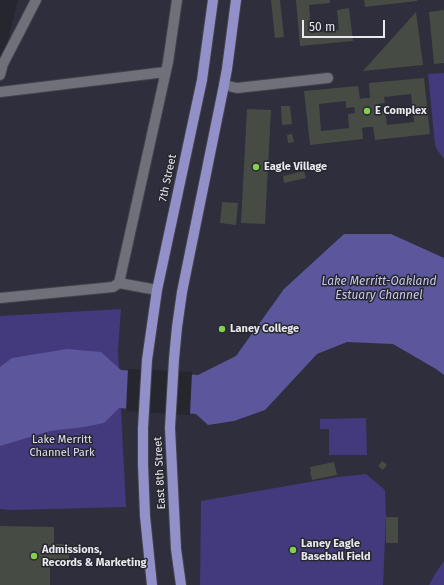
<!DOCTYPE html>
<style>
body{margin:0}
#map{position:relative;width:444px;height:585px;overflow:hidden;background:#26262f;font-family:"Fira Sans",sans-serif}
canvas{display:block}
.scale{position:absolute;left:302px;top:20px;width:83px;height:18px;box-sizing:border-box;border:2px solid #e8e8ee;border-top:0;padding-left:5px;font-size:12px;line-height:14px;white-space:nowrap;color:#e8e8ee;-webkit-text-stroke:3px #26262f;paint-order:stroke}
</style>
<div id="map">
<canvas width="444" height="585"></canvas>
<div class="scale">50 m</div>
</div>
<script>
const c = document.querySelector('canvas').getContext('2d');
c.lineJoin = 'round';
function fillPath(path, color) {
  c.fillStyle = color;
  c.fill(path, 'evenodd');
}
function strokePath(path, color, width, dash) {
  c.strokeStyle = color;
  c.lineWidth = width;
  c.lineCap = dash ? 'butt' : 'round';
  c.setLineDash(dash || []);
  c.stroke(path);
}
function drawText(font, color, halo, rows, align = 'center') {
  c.font = font + ' "Fira Sans",sans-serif';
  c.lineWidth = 3;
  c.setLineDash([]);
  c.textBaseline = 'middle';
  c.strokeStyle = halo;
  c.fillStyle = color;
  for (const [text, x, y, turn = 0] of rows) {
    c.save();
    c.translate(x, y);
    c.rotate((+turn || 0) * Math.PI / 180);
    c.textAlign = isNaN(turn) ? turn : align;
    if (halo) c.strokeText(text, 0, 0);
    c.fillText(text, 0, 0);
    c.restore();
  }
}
fillPath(new Path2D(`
 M18,0h426v585h-444v-513z`), '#2e2e3d');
fillPath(new Path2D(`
 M444,73v86l-6,-8 -3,-6 -7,-71z
 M121,309l-3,42 8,156 -114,3 -12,-1v-193z
 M366,418l1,37h-38v-26h-9v-10z
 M366,474l19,16 1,26 -3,69h-183l1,-84 137,-24z
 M444,561v24h-15l6,-11z`), '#423a7c');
fillPath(new Path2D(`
 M344,234h47l53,24v117l-8,-6 -43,-25 -46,-2 -30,12 -52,56 -31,11 -26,4 -12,-11 -77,-6 -15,15 -20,4 -34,4 -50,15v-79l12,-9 55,-9 34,3 20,18 77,5 38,-19 48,-67z`), '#5c569d');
fillPath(new Path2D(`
 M128,369l64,3 -2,43 -64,-4z`), '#26262f');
fillPath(new Path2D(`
 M271,0h9l4,37 -9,1z
 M296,0h34v3l-21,2 2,28 28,-3 -2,-20 12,-2 4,33 -53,5z
 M364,0h53v1l-52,6z
 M444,10v53l-10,1 -5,-52z
 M416,12l7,53 -60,6z
 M424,78l6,56 -55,6 -2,-13h-5l-6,1 1,11 -53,6 -6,-54 54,-5 2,13 4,-1h6l-1,-15zM411,94l3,28 -27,3 -2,-14 -6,1 -1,-8 7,-1 -1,-6zM346,101v7l8,-1 1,6 -7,1 1,14 -28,3 -2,-27z
 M281,106h9l2,18 -10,1z
 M247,109l24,1 -6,114 -24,-1z
 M292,134l2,8 -6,1 -1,-8z
 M304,171l2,7 -22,5 -1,-7z
 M222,202l16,1 -2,22 -16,-2z
 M382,461l5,4 -4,5 -5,-4z
 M334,462l3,13 -25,5 -2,-8h1l-1,-5z
 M386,517h12v26h-12z
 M0,526l54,1v17h15v23h-19v18h-50z`), '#464c43');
const minor = new Path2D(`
 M0,75l3,-11 33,-64
 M224,85l13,3 91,-10
 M0,92l165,-20
 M119,283l38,7
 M0,298l113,-11 6,-4 49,-221 9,-62`);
const major = new Path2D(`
 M152,585l-7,-69 -2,-52v-36l4,-68 10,-70 45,-210 11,-80
 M181,585l-5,-36 -6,-121 4,-69 3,-32 5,-35 42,-207 3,-16 9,-69`);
strokePath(minor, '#43434b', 12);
strokePath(major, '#43434b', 12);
strokePath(minor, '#70707a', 10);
strokePath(major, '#9390c9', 10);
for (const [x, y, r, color] of [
 [367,111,4,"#84cf4d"],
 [256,167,4,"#84cf4d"],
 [222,329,4,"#84cf4d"],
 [293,550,4,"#84cf4d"],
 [34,556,4,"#84cf4d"]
]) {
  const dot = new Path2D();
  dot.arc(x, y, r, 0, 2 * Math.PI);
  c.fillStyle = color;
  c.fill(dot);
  strokePath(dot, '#26262f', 1.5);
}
drawText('bold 11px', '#e8e8ee', '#26262f', [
 ["E Complex",375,111],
 ["Eagle Village",264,167],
 ["Laney College",230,329],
 ["Laney Eagle",301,544],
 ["Baseball Field",301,557],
 ["Admissions,",42,550],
 ["Records & Marketing",42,563]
], 'left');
drawText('11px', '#e8e8ee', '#26262f', [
 ["7th Street",168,178,-78],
 ["East 8th Street",160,473,-93]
]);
drawText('11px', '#e2e2f7', '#26262f', [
 ["Lake Merritt",62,440],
 ["Channel Park",62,453]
]);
drawText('italic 12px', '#c9c8f1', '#26262f', [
 ["Lake Merritt-Oakland",379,282],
 ["Estuary Channel",379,296]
]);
</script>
